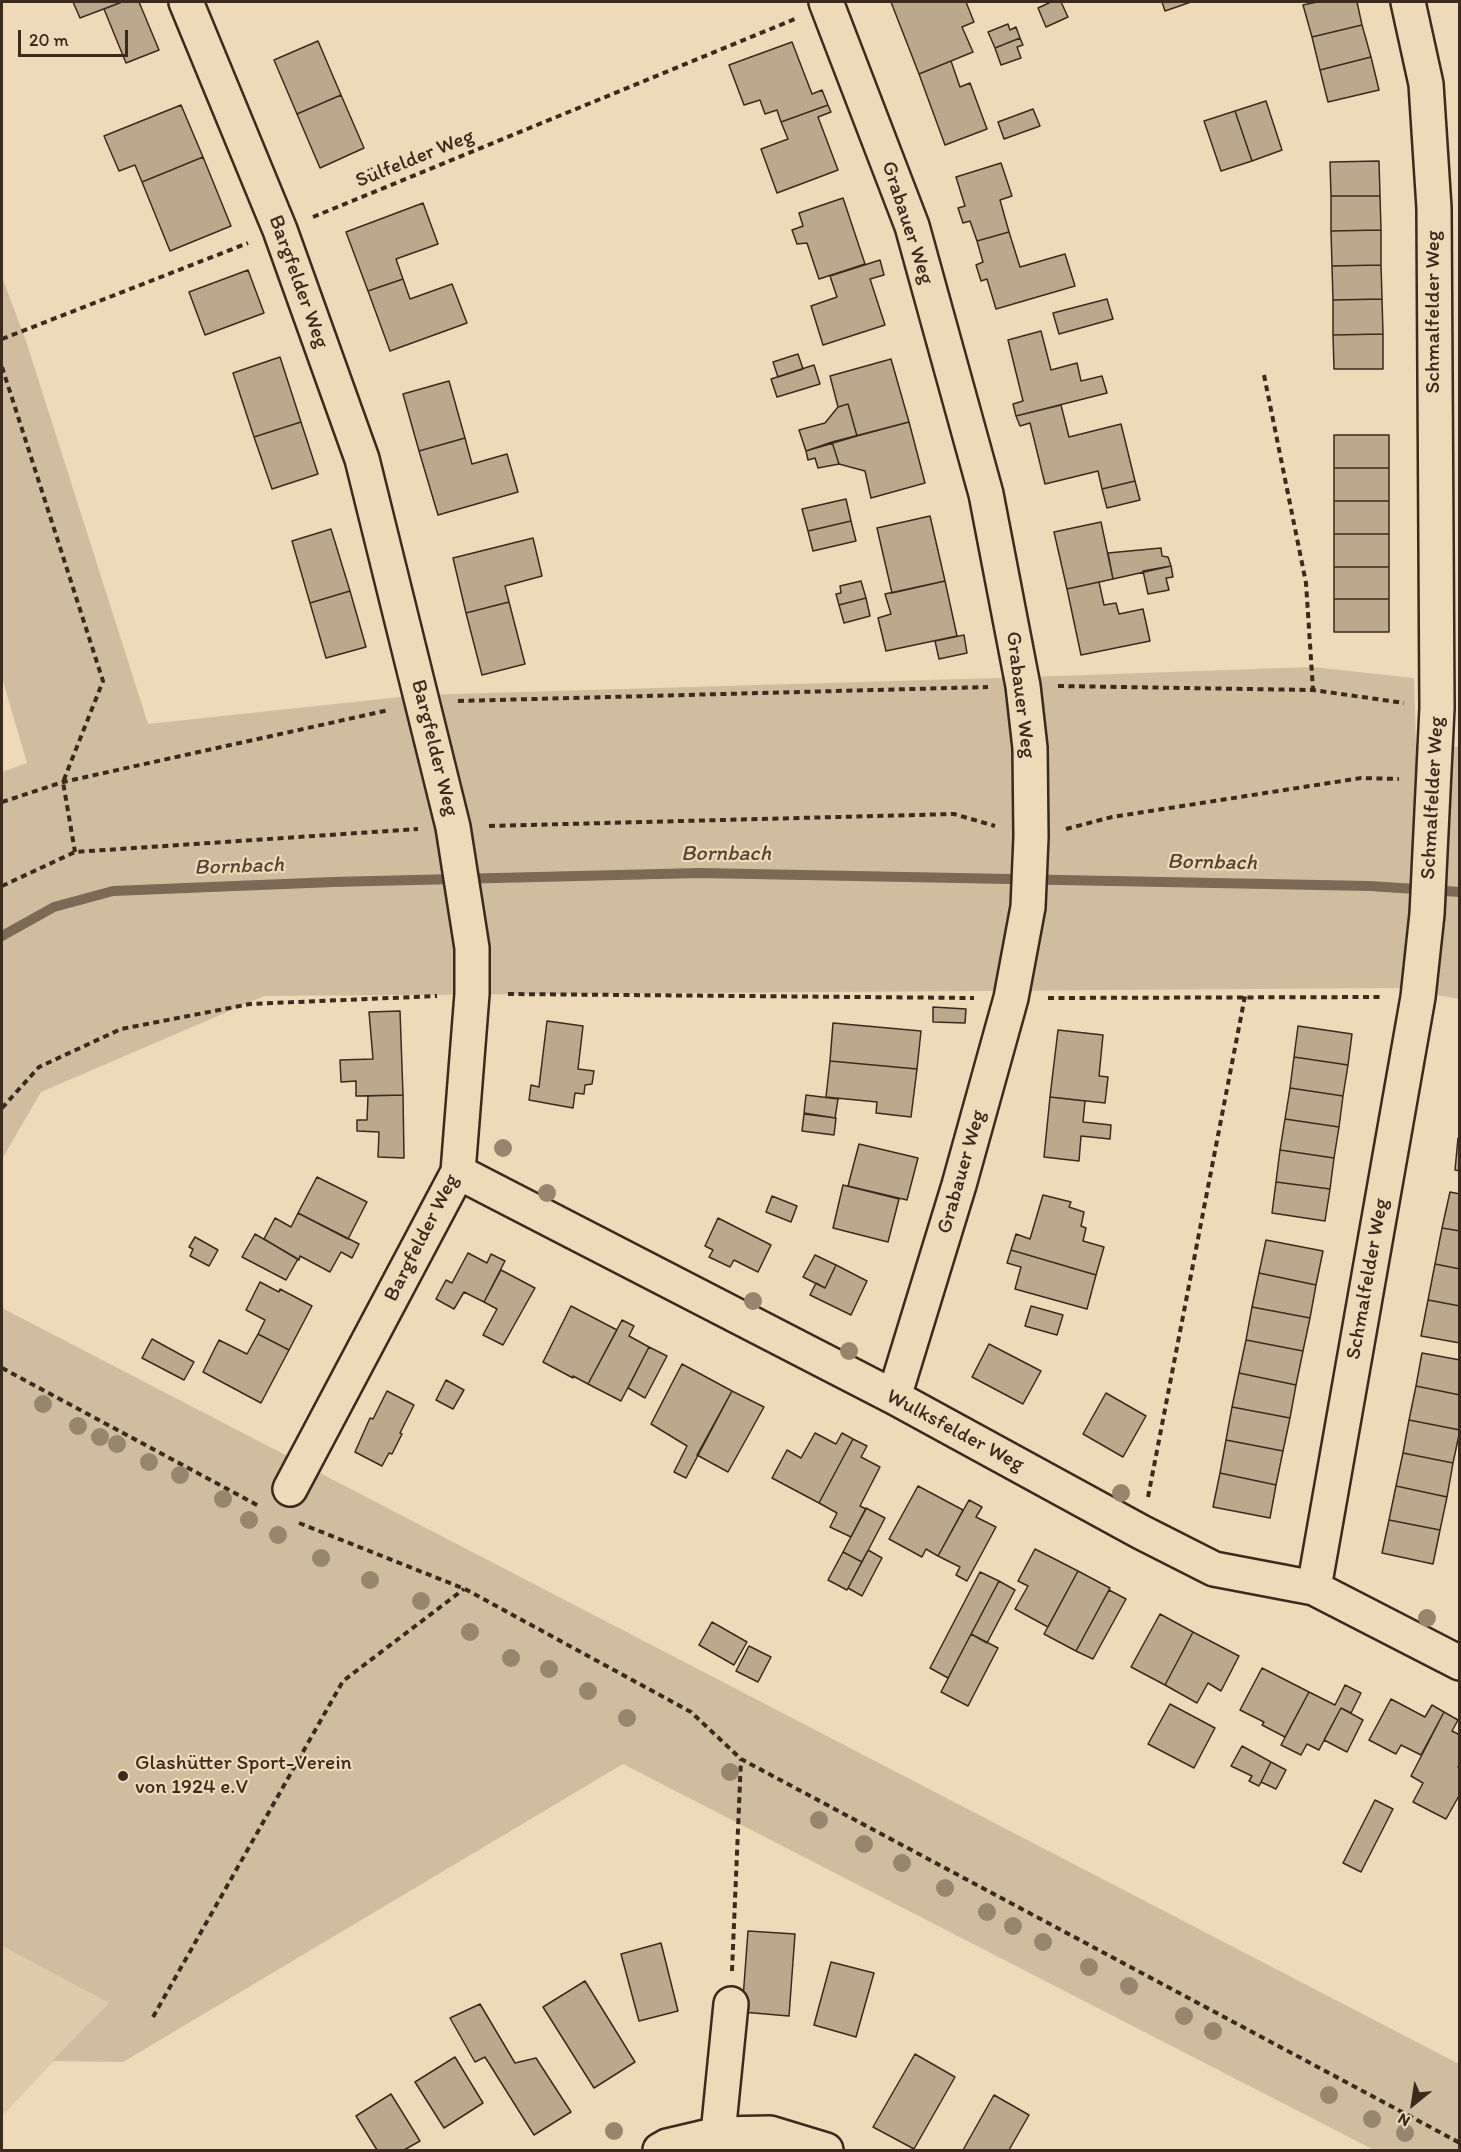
<!DOCTYPE html>
<meta charset="utf-8">
<style>
body{margin:0}
#map{position:relative;width:1461px;height:2152px;overflow:hidden;background:#eed9b8;font-family:Itim,sans-serif}
canvas{display:block}
.frame{position:absolute;inset:0;border:3px solid #3b2a1e;pointer-events:none}
.north{position:absolute;left:1383px;top:2074px;width:60px;height:60px;-webkit-text-stroke:4px #eed9b8;paint-order:stroke;rotate:210deg;font-size:16px;font-weight:700;line-height:24px;text-align:center;color:#3b2a1e}
.north::after{content:'';display:block;margin:auto;width:21px;height:27px;background:#3b2a1e;clip-path:polygon(50% 0,100% 100%,50% 72%,0 100%)}
.scale{position:absolute;left:18px;top:30px;width:110px;height:27px;box-sizing:border-box;border:3px solid #3b2a1e;border-top:0;padding-left:8px;font-size:18px;line-height:21px;white-space:nowrap;color:#3b2a1e;-webkit-text-stroke:4px #eed9b8;paint-order:stroke}
</style>
<div id="map">
<canvas width="1461" height="2152"></canvas>
<div class="frame"></div>
<div class="north">N</div>
<div class="scale">20 m</div>
</div>
<script>
const c = document.querySelector('canvas').getContext('2d');
c.lineJoin = 'round';
function fillPath(path, color) {
  c.fillStyle = color;
  c.fill(path, 'evenodd');
}
function strokePath(path, color, width, dash) {
  c.strokeStyle = color;
  c.lineWidth = width;
  c.lineCap = dash ? 'butt' : 'round';
  c.setLineDash(dash || []);
  c.stroke(path);
}
function drawText(font, color, halo, rows, align = 'center') {
  c.font = font + ' Itim,sans-serif';
  c.lineWidth = 4.5;
  c.setLineDash([]);
  c.textBaseline = 'middle';
  c.strokeStyle = halo;
  c.fillStyle = color;
  for (const [text, x, y, turn = 0] of rows) {
    c.save();
    c.translate(x, y);
    c.rotate((+turn || 0) * Math.PI / 180);
    c.textAlign = isNaN(turn) ? turn : align;
    if (halo) c.strokeText(text, 0, 0);
    c.fillText(text, 0, 0);
    c.restore();
  }
}
fillPath(new Path2D(`
 M2,1946l107,57 -107,113z`), '#dfcaab');
fillPath(new Path2D(`
 M2,277l24,64 122,383 271,-29 611,-18 282,-10 102,11 2,66 43,3v252l-62,-11 -1133,8 -223,96 -39,67v-387l25,-9 -25,-85z
 M2,1308l1457,756v86h-85l-751,-386 -500,298 -71,-1 57,-58 -107,-57z`), '#d0bd9f');
strokePath(new Path2D(`
 M2,936l52,-29 59,-16 220,-9 367,-9 670,13 90,6`), '#7c6956', 10);
const building = new Path2D(`
 M73,2h49l-42,16z
 M122,2h17l20,48 -33,13 -22,-54z
 M891,2h75l8,20 -12,5 11,25 -54,22z
 M1051,2h10l7,15 -22,10 -8,-19z
 M1162,2h29l-26,9z
 M1317,2h40l5,23 -50,12 -9,-32z
 M1008,24l2,6 6,-3 4,11 -25,10 -7,-16z
 M1362,25l9,32 -51,13 -8,-33z
 M1020,38l3,7 -6,2 4,11 -20,7 -6,-17z
 M318,41l23,54 -44,19 -23,-54z
 M792,42l20,52 10,-4 6,15 -47,17 -4,-12 -12,4 -5,-14 -16,5 -15,-40z
 M1371,57l8,33 -51,12 -8,-32z
 M951,61l9,26 10,-4 17,46 -42,16 -26,-71z
 M341,95l23,53 -44,20 -23,-54z
 M1266,101l16,49 -30,11 -17,-50z
 M181,105l22,52 -61,25 -7,-17 -16,6 -15,-35z
 M828,105l3,7 -13,5 20,53 -61,23 -16,-44 27,-10 -7,-17z
 M1033,109l7,17 -36,13 -6,-17z
 M1235,111l17,50 -31,10 -17,-50z
 M203,157l28,69 -61,25 -28,-69z
 M1379,161l1,35h-49l-1,-34z
 M1001,163l11,33 -12,4 9,32 -32,9 -7,-20 -7,2 -5,-15 7,-2 -9,-29z
 M1331,196h49l1,34 -50,1z
 M843,198l22,66 -46,15 -12,-36 -10,1 -5,-14 11,-4 -4,-13z
 M423,203l15,41 -42,15 7,20 -35,12 -22,-59z
 M1381,230v35l-49,1 -1,-35z
 M1009,232l11,35 45,-13 10,32 -79,23 -9,-30 -6,2 -5,-16 7,-3 -6,-21z
 M880,260l4,15 -14,4 15,46 -62,20 -12,-39 26,-9 -7,-21z
 M1381,265l1,34 -49,1 -1,-34z
 M248,270l16,43 -59,22 -16,-43z
 M403,279l7,20 42,-15 15,39 -77,28 -22,-60z
 M1107,299l6,20 -54,15 -6,-21z
 M1382,299l1,35 -50,1v-35z
 M1041,331l10,39 26,-7 4,18 21,-5 5,17 -91,23 -3,-12 10,-3 -15,-61z
 M1383,334v35h-49l-1,-34z
 M798,354l5,15 -25,8 -5,-15z
 M280,357l21,65 -47,15 -21,-64z
 M891,359l18,63 -52,14 -9,-32 -10,3 -8,-31z
 M814,365l6,19 -43,13 -6,-18z
 M449,381l16,57 -46,13 -16,-57z
 M848,404l9,32 -51,15 -7,-21 26,-7 13,-16z
 M1061,405l8,32 52,-13 14,57 -33,8 -4,-18 -53,13 -15,-61 -10,3 -4,-10z
 M301,422l17,52 -46,15 -18,-52z
 M909,422l16,61 -54,15 -6,-27 -26,-7 -7,-22z
 M1334,435h55v33h-55z
 M465,438l7,26 35,-10 11,38 -80,23 -19,-64z
 M832,442l7,22 -21,4 -3,-10 -7,2 -2,-9z
 M1334,468h55v33h-55z
 M1135,481l5,19 -33,8 -5,-19z
 M846,499l5,22 -43,10 -6,-22z
 M1334,501h55v33h-55z
 M930,516l15,65 -53,12 -15,-65z
 M851,521l5,20 -43,10 -5,-20z
 M1101,522l12,57 -46,10 -13,-57z
 M331,529l19,62 -40,12 -18,-62z
 M1334,534h55v33h-55z
 M533,538l9,38 -37,10 4,16 -43,11 -13,-55z
 M1161,548l1,8 6,1 3,9 -58,13 -5,-26z
 M1171,566l2,11 -7,1 3,12 -21,4 -5,-23z
 M1334,567h55v32h-55z
 M861,581l5,17 -27,7 -3,-11 5,-1 -1,-7z
 M945,581l12,55 -71,15 -8,-33 13,-4 -6,-20z
 M1099,582l5,23 12,-2 3,11 24,-5 7,32 -69,14 -14,-66z
 M350,591l16,56 -40,11 -16,-55z
 M866,598l4,18 -26,7 -5,-18z
 M1334,599h55v33h-55z
 M509,602l16,62 -43,11 -16,-62z
 M964,635l3,18 -28,6 -4,-18z
 M933,1007l33,2 -1,14 -32,-1z
 M400,1011l3,84 -47,1v-15l-15,1 -1,-22 33,-1 -4,-47z
 M547,1021l36,5 -5,43 16,2 -2,13 -7,1 -1,9 -9,-1 -2,15 -44,-8 2,-15 8,2z
 M833,1023l88,8 -4,38 -87,-8z
 M1298,1026l54,8 -4,31 -54,-8z
 M1058,1030l45,5 -4,41 9,1 -3,26 -55,-6z
 M1294,1057l54,8 -5,31 -53,-8z
 M830,1061l87,8 -6,48 -35,-4 1,-11 -51,-5z
 M1290,1088l53,8 -4,31 -54,-8z
 M403,1095l1,63 -26,-1 1,-25 -22,-1v-11h10l1,-24z
 M806,1095l32,4 -3,19 -31,-5z
 M1050,1097l35,4 -2,21 28,3 -1,14 -29,-3 -2,25 -35,-4z
 M804,1114l32,4 -2,17 -32,-4z
 M1285,1119l54,8 -5,31 -54,-8z
 M1458,1138h2v33l-5,-1z
 M859,1144l59,14 -11,42 -59,-14z
 M1280,1150l54,8 -4,31 -54,-7z
 M317,1177l50,25 -19,37 -50,-26z
 M1276,1182l54,7 -5,32 -53,-8z
 M843,1185l56,14 -11,43 -55,-14z
 M1450,1192l10,2v37l-18,-3z
 M1043,1195l28,7 -2,5 15,5 -3,14 5,2 -3,13 21,6 -8,28 -85,-25 5,-16 14,5z
 M772,1196l25,10 -6,16 -25,-10z
 M298,1213l61,31 -7,14 -11,-6 -11,20 -30,-16 -1,4 -35,-21 11,-21 16,9z
 M718,1218l53,27 -13,27 -24,-12 -4,7 -21,-10 4,-7 -8,-4z
 M1442,1228l18,3v38l-25,-5z
 M255,1234l43,25 -12,21 -44,-23z
 M195,1237l23,13 -9,16 -19,-10 3,-7 -4,-2z
 M1266,1240l57,11 -7,34 -57,-12z
 M1011,1250l85,25 -9,34 -72,-20 6,-22 -14,-4z
 M468,1253l19,10 4,-9 14,7 -21,41 -20,-10 -10,17 -18,-10 10,-19 6,3z
 M815,1255l21,10 -11,23 -22,-11z
 M1435,1264l25,5v37l-32,-6z
 M836,1265l31,16 -16,34 -41,-20 6,-12 9,5z
 M501,1270l34,18 -32,57 -20,-10 14,-26 -13,-7z
 M1259,1273l57,12 -6,33 -58,-11z
 M260,1282l19,10 1,-3 32,17 -23,44 -31,-16 7,-14 -19,-10z
 M1428,1300l32,6v37l-39,-7z
 M571,1306l46,24 -29,54 -15,-8v2l-30,-16z
 M1031,1306l32,9 -6,20 -32,-9z
 M1252,1307l58,11 -7,33 -57,-11z
 M622,1320l12,6 -5,10 20,11 -28,54 -33,-17z
 M258,1334l31,16 -28,53 -58,-31 16,-32 28,14z
 M152,1339l42,23 -10,18 -42,-22z
 M1246,1340l57,11 -7,34 -57,-12z
 M989,1344l52,27 -18,33 -51,-27z
 M649,1347l18,9 -22,42 -17,-10z
 M1422,1353l38,7v35l-44,-9z
 M682,1364l50,27 -46,87 -12,-6 13,-26 -36,-22z
 M1239,1373l57,12 -6,33 -58,-11z
 M446,1380l18,10 -11,19 -17,-9z
 M1416,1386l44,9v35l-51,-10z
 M387,1391l27,14 -14,28 2,1 -10,20 -3,-1 -7,13 -27,-14 15,-34 3,1z
 M732,1391l32,16 -36,65 -31,-17z
 M1106,1393l40,23 -23,41 -40,-23z
 M1232,1407l58,11 -7,33 -57,-11z
 M1409,1420l51,10 -7,33 -50,-10z
 M815,1433l21,11 6,-11 11,6 -34,64 -47,-25 15,-28 14,8z
 M853,1439l14,7 -6,11 19,10 -20,39 6,3 -15,28 -21,-10 7,-14 -18,-10z
 M1226,1440l57,11 -7,34 -56,-12z
 M1403,1453l50,10 -6,34 -51,-11z
 M1220,1473l56,12 -6,33 -57,-11z
 M918,1486l45,24 -25,46 -12,-7 -4,8 -33,-18z
 M1396,1486l51,11 -7,33 -51,-10z
 M969,1500l13,7 -6,10 20,10 -29,54 -11,-6 4,-8 -22,-11z
 M866,1508l19,10 -23,44 -19,-10z
 M1389,1520l51,10 -7,34 -51,-11z
 M1035,1549l43,22 -30,56 -33,-18 13,-23 -10,-5z
 M868,1550l14,8 -20,38 -14,-8z
 M843,1552l19,10 -15,28 -19,-10z
 M1078,1571l32,17 -34,63 -32,-17z
 M980,1572l19,9 -51,97 -18,-10z
 M999,1581l16,9 -28,53 -16,-9z
 M1109,1590l17,9 -33,60 -17,-8z
 M1160,1614l33,18 -28,53 -34,-18z
 M712,1622l35,20 -13,23 -35,-20z
 M1193,1632l46,24 -18,35 -13,-8 -11,20 -32,-18z
 M971,1634l27,14 -30,58 -27,-14z
 M749,1646l22,11 -13,25 -22,-11z
 M1262,1668l47,24 -24,45 -23,-12 2,-3 -24,-12z
 M1345,1685l16,8 -10,20 -10,-5 -22,42 -12,-6 -6,11 -20,-10 28,-53 26,13z
 M1391,1699l34,18 7,-12 12,7 -23,43 -20,-10 -5,9 -27,-14z
 M1170,1704l45,24 -21,40 -46,-24z
 M1341,1708l22,12 -16,32 -23,-12z
 M1444,1712l14,8 -6,11 8,4v28l-2,4 2,1v26l-14,25 -33,-17 10,-19 -12,-7z
 M1242,1746l29,16 -12,24 -10,-5 3,-5 -21,-10z
 M1271,1762l15,8 -10,19 -15,-7z
 M1375,1800l18,9 -32,63 -18,-9z
 M748,1931l47,3 -6,82 -47,-4z
 M661,1943l17,68 -39,10 -18,-67z
 M831,1962l43,11 -18,64 -42,-12z
 M585,1981l50,81 -41,26 -51,-81z
 M480,2004l35,59 21,-5 35,54 -37,23 -49,-78 -10,5 -25,-44z
 M915,2054l40,23 -41,72 -41,-22z
 M455,2057l28,46 -39,25 -29,-46z
 M391,2094l29,47 -16,9h-27l-21,-34z
 M994,2095l35,20 -20,35h-46z`);
fillPath(building, '#bca88d');
strokePath(building, '#3b2a1e', 1.5);
const minor = new Path2D(`
 M186,2l94,228 82,229 91,368 19,121v46l-14,178 -168,317
 M826,2l86,224 74,268 37,192 7,62 1,89 -3,70 -17,91 -52,187 -65,212
 M458,1172l436,225 247,135 73,37 100,19 146,75
 M1314,1588l104,-591 9,-83 10,-206 -3,-500 -8,-124 -18,-82
 M718,2134l13,-130
 M660,2150l7,-4 51,-12 52,-1 56,17`);
strokePath(minor, '#3b2a1e', 38);
strokePath(new Path2D(`
 M313,217l482,-198
 M2,339l246,-96
 M2,367l101,314 -40,101 12,70
 M1264,375l42,208 7,107
 M1058,686l255,4 91,13
 M458,701l530,-14
 M2,802l61,-20 326,-72
 M489,826l465,-12 41,12
 M1066,829l46,-12 249,-39 38,1
 M2,886l73,-34 343,-23
 M508,994l466,4
 M1048,998l334,-1
 M2,1108l37,-41 82,-38 129,-25 187,-8
 M2,1368l257,138
 M1148,1497l97,-501
 M299,1523l166,66 226,123 50,47 719,384
 M732,1971l9,-212
 M153,2017l190,-336 121,-92`), '#3b2a1e', 4, [6, 4.5]);
strokePath(minor, '#eed9b8', 33);
c.fillStyle = '#98856e';
for (const [x, y] of [
 [503,1148],
 [547,1193],
 [753,1301],
 [849,1351],
 [43,1404],
 [78,1426],
 [100,1437],
 [117,1444],
 [149,1462],
 [180,1475],
 [1121,1493],
 [223,1499],
 [249,1520],
 [278,1535],
 [321,1558],
 [370,1580],
 [421,1601],
 [1427,1618],
 [470,1632],
 [511,1658],
 [549,1669],
 [588,1691],
 [627,1718],
 [730,1772],
 [819,1820],
 [864,1844],
 [902,1863],
 [945,1888],
 [987,1912],
 [1013,1926],
 [1043,1942],
 [1089,1967],
 [1129,1986],
 [1184,2016],
 [1213,2031],
 [1329,2095],
 [1372,2119],
 [614,2131],
 [1405,2133]
]) {
  c.beginPath();
  c.arc(x, y, 9, 0, 2 * Math.PI);
  c.fill();
}
for (const [x, y, r, color] of [
 [123,1776,6,"#3b2a1e"]
]) {
  const dot = new Path2D();
  dot.arc(x, y, r, 0, 2 * Math.PI);
  c.fillStyle = color;
  c.fill(dot);
  strokePath(dot, '#eed9b8', 2);
}
drawText('21px', '#3b2a1e', '#eed9b8', [
 ["Sülfelder Weg",415,159,-22],
 ["Grabauer Weg",907,223,72],
 ["Bargfelder Weg",298,282,70],
 ["Schmalfelder Weg",1434,312,-90],
 ["Grabauer Weg",1020,695,83],
 ["Bargfelder Weg",434,748,76],
 ["Schmalfelder Weg",1433,798,-87],
 ["Grabauer Weg",962,1172,-74],
 ["Bargfelder Weg",422,1238,-63],
 ["Schmalfelder Weg",1368,1279,-80],
 ["Wulksfelder Weg",955,1431,28]
]);
drawText('21px', '#3b2a1e', '#eed9b8', [
 ["Glashütter Sport-Verein",135,1764],
 ["von 1924 e.V",135,1788]
], 'left');
drawText('italic 22px', '#564436', '#eed9b8', [
 ["Bornbach",726,854],
 ["Bornbach",1212,863,1],
 ["Bornbach",239,867,-2]
]);
</script>
